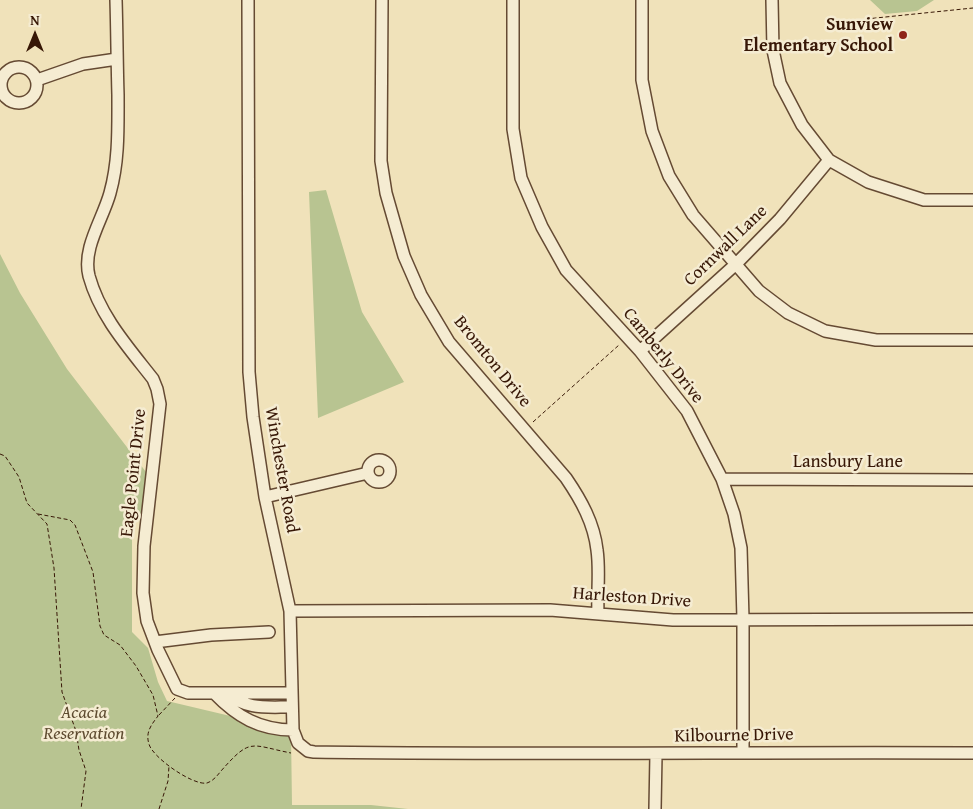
<!DOCTYPE html>
<style>
body{margin:0}
#map{position:relative;width:973px;height:809px;overflow:hidden;background:#f0e2ba;font-family:"Gentium Book Plus",serif}
canvas{display:block}
.north{position:absolute;left:10px;top:10px;width:50px;height:50px;-webkit-text-stroke:4px #f5ecd2;paint-order:stroke;rotate:0deg;font-size:14px;font-weight:700;line-height:20px;text-align:center;color:#371706}
.north::after{content:'';display:block;margin:auto;width:18px;height:22px;background:#371706;clip-path:polygon(50% 0,100% 100%,50% 72%,0 100%)}
</style>
<div id="map">
<canvas width="973" height="809"></canvas>
<div class="north">N</div>
</div>
<script>
const c = document.querySelector('canvas').getContext('2d');
c.lineJoin = 'round';
function fillPath(path, color) {
  c.fillStyle = color;
  c.fill(path, 'evenodd');
}
function strokePath(path, color, width, dash) {
  c.strokeStyle = color;
  c.lineWidth = width;
  c.lineCap = dash ? 'butt' : 'round';
  c.setLineDash(dash || []);
  c.stroke(path);
}
function drawText(font, color, halo, rows, align = 'center') {
  c.font = font + ' "Gentium Book Plus",serif';
  c.lineWidth = 5;
  c.setLineDash([]);
  c.textBaseline = 'middle';
  c.strokeStyle = halo;
  c.fillStyle = color;
  for (const [text, x, y, turn = 0] of rows) {
    c.save();
    c.translate(x, y);
    c.rotate((+turn || 0) * Math.PI / 180);
    c.textAlign = isNaN(turn) ? turn : align;
    if (halo) c.strokeText(text, 0, 0);
    c.fillText(text, 0, 0);
    c.restore();
  }
}
fillPath(new Path2D(`
 M870,0h64l-17,11 -32,3z
 M326,190l36,122 42,70 -86,36 -9,-226z
 M0,254l20,39 47,76 79,103 -4,40 -10,13v107l16,16 10,34 9,19 114,27 10,6 1,71h79l37,4h-408z`), '#b8c491');
const minor = new Path2D(`
 M116,0c1,32 1,63 2,95 0,33 1,66 -8,98 -7,26 -28,55 -21,83 11,40 39,71 64,103l4,10 3,15 -16,142 -1,47 4,28 11,29 19,39 11,4h103
 M248,0l1,372 4,45 12,80 25,114 3,119 5,13 10,8 6,1c220,3 439,0 659,1
 M382,0l-1,161 5,32 18,63 17,39 28,47 117,136c15,22 28,45 31,72 3,20 0,42 1,63
 M513,0v129l8,49 21,49 24,43 74,81 47,60 35,68 12,35 7,34 2,71v133
 M642,0v80l10,51 17,45 24,39 66,76 29,22 37,18 51,9h97
 M772,0l1,50 7,33 22,42 27,35 39,22 56,18h49
 M1 85a18 18 0 1 1 36 0a18 18 0 1 1-36 0Z
 M37,80l46,-16 34,-5
 M640,351l96,-87 44,-45 49,-59
 M368 471a11 11 0 1 1 22 0a11 11 0 1 1-22 0Z
 M722,479l251,1
 M265,497l103,-24
 M290,611l260,-1 123,10 300,-1
 M155,642l56,-7 58,-3
 M214,693c23,24 46,37 79,37
 M224,693c27,17 38,14 68,14
 M655,809l1,-55`);
strokePath(minor, '#654a33', 14);
strokePath(new Path2D(`
 M866,19l107,-11
 M533,422l86,-77
 M0,454l5,2 14,21 8,26 20,21 7,44 8,124 14,39 3,19 7,21 -5,38
 M38,514l32,6 5,5 18,47 7,54 4,9 16,10 16,21 17,29 5,21c-6,8 -13,16 -9,28 3,13 44,42 58,39 6,-2 10,-7 14,-12 30,-34 29,-26 70,-18
 M159,715l16,-17
 M159,809l9,-28 1,-15`), '#371706', 1, [4, 2.5]);
strokePath(minor, '#f5ecd2', 11);
for (const [x, y, r, color] of [
 [903,35,5,"#8f2418"]
]) {
  const dot = new Path2D();
  dot.arc(x, y, r, 0, 2 * Math.PI);
  c.fillStyle = color;
  c.fill(dot);
  strokePath(dot, '#f5ecd2', 2);
}
drawText('bold 18px', '#371706', '#f5ecd2', [
 ["Sunview",893,25],
 ["Elementary School",893,46]
], 'right');
drawText('18px', '#371706', '#f5ecd2', [
 ["Cornwall Lane",726,246,-44],
 ["Camberly Drive",663,356,51],
 ["Bromton Drive",492,362,51],
 ["Lansbury Lane",848,462],
 ["Winchester Road",281,470,80],
 ["Eagle Point Drive",134,473,-84],
 ["Harleston Drive",632,598,4],
 ["Kilbourne Drive",734,736,-1]
]);
drawText('italic 18px', '#5e4b30', '#f5ecd2', [
 ["Acacia",84,713],
 ["Reservation",84,734]
]);
</script>
